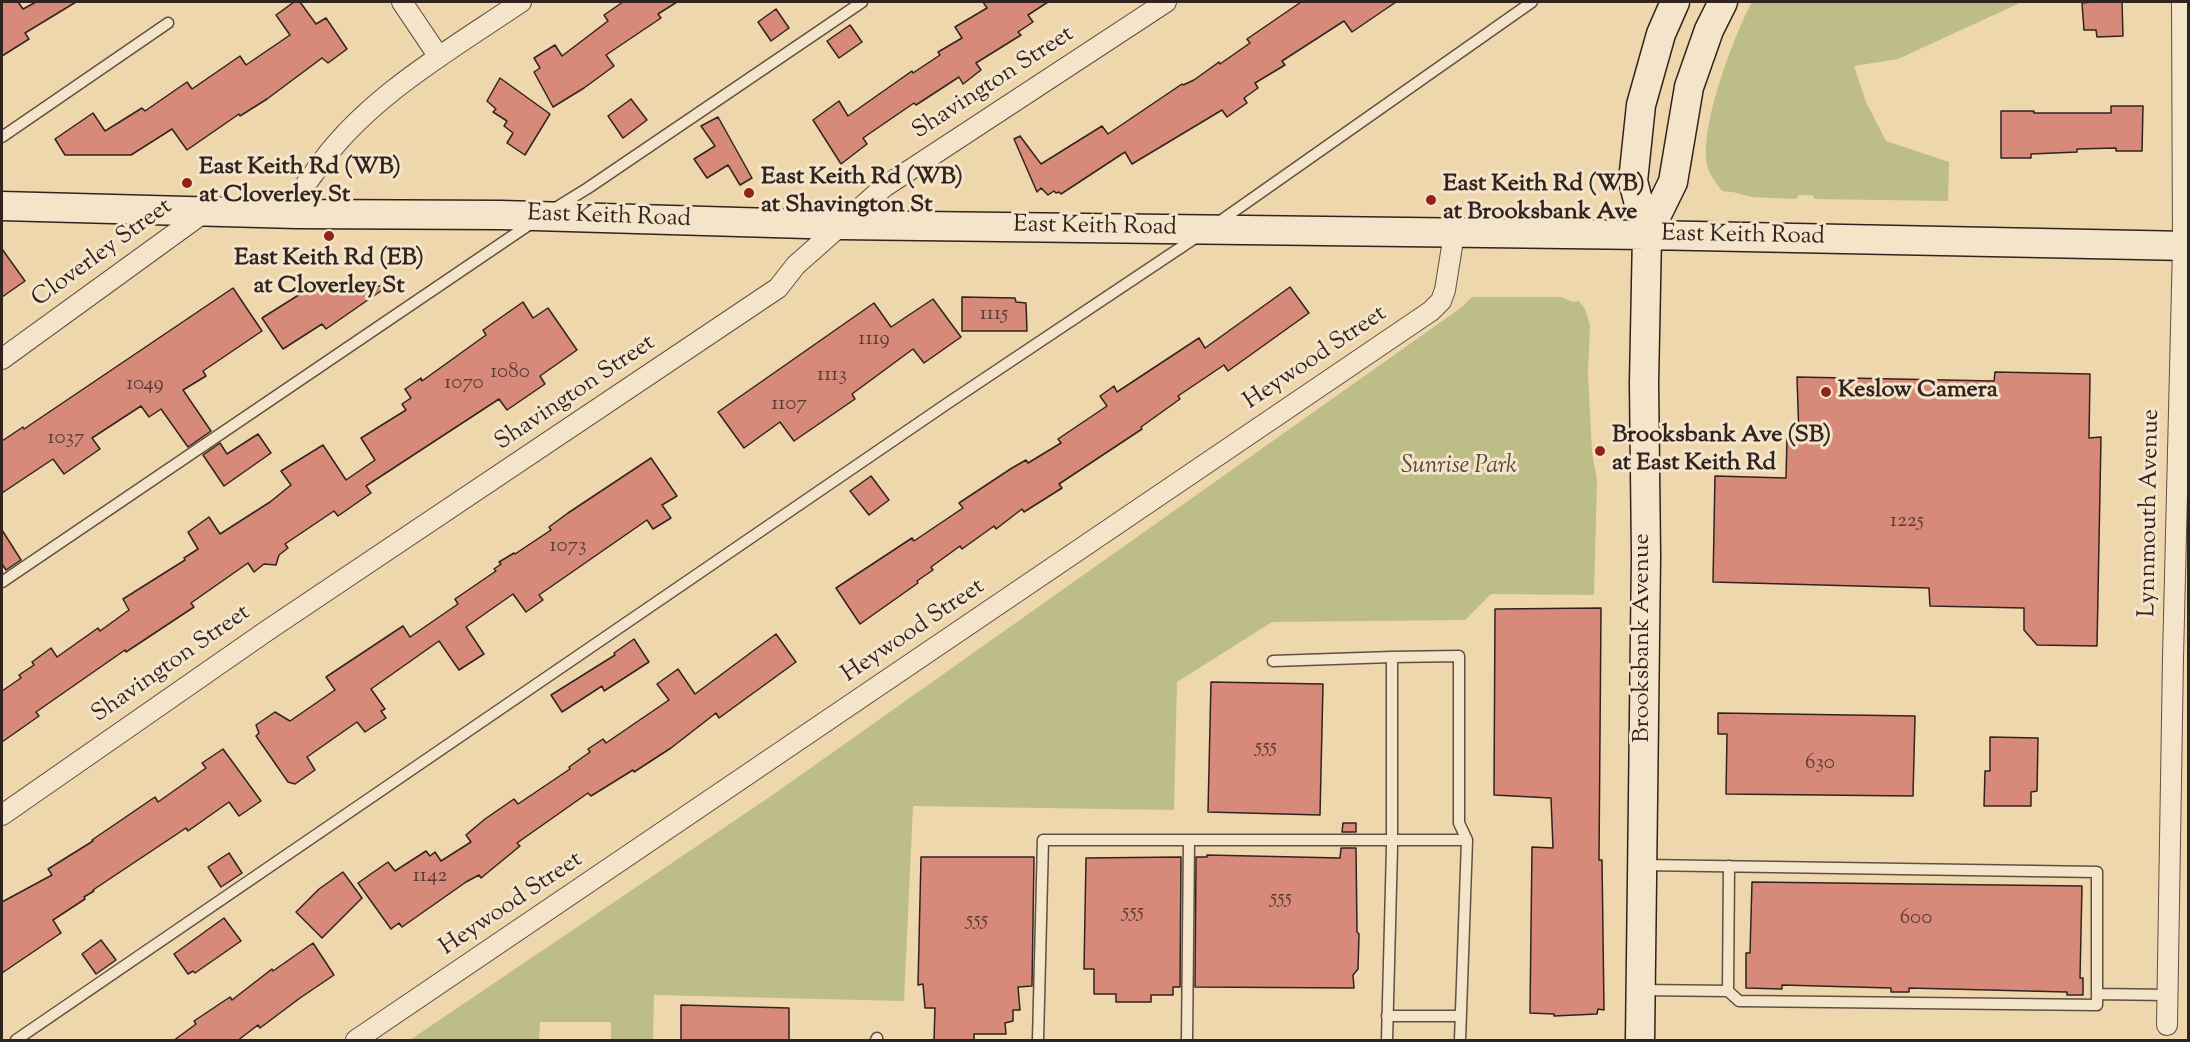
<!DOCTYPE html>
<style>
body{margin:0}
#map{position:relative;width:2190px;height:1042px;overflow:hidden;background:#eed6ad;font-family:"Sorts Mill Goudy",serif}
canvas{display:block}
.frame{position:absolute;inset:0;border:3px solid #31231f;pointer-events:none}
</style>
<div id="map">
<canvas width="2190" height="1042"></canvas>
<div class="frame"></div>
</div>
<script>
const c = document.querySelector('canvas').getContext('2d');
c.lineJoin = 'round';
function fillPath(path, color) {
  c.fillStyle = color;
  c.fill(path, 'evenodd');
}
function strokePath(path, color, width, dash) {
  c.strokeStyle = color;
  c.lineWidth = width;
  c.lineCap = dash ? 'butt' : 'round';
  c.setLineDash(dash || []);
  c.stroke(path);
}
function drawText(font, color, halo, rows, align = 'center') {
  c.font = font + ' "Sorts Mill Goudy",serif';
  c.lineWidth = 6;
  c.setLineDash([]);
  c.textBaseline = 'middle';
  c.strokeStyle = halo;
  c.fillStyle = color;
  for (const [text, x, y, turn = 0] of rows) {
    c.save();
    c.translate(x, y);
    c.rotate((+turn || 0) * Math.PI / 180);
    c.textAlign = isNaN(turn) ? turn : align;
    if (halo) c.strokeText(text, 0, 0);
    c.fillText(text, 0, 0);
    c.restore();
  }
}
fillPath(new Path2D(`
 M1752,2h270l-124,57 -44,7 12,36 20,39 63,21 -1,39 -133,-2 -3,-4h-13l-3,4 -45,-2 -18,-5 -11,-1c-4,-6 -10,-13 -13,-20 -14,-35 25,-136 43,-169z
 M1472,297h89l12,5 6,-1 6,8 5,16 -2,49 4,78 5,28 -3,115 -103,-1 -26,26 -193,2 -95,60 -3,128 -261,-4 -9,195 -250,-6 -1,45h-42v-18h-71l-1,18h-129l364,-246 688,-487z`), '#bcbd87');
const building = new Path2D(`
 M2,2h16l5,7 13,-7h40l-51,31 4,6 -27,17z
 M294,2h6l16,22 10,-6 21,31 -19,14 -6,-5 -55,41 -27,17 -1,-2 -52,36 -15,-21 -41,26h-66l-10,-16 38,-26 12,18 37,-23 3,3 42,-29 5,7 48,-33 6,9 44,-30 -14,-20z
 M623,2h54l-19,12 3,4 -55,37 8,11 -30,22 -31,19 -19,-35 6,-4 -6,-10 21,-13 7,11 46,-35 -4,-6z
 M983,2h65l-20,13 5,7 -15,10 3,3 -45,28 5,7 -18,14 -4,-7 -43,28 -2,-2 -51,35 4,6 -26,20 -28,-44 26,-19 9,15 64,-45 1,2 27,-18 -2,-3 24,-14 -7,-11 32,-19z
 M1301,2h95l-44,30 -8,-11 -62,40 3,4 -30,18 3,5 -14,10 3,5 -20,14 -5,-7 -90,54 -7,-12 -64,42 -2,-2 -3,1 -2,-2 -6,4 -7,-7 -4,4 -23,-53 6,-3 21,28 61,-38 6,8 74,-50 1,1 11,-5 25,-18 1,2 30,-21 -3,-4z
 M2093,2h29l1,34 -26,1 -1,-7h-12l-2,-27z
 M776,9l13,19 -18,13 -13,-19z
 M850,25l12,17 -23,16 -12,-17z
 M500,78l50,36 -25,41 -18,-12 6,-10 -9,-7 3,-5 -14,-9 3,-3 -9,-8z
 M631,99l16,21 -24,18 -15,-22z
 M2111,106h32l-1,45h-26v-3l-39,1v3l-46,2v4h-30v-47h33v2h77z
 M718,117l34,61 -12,7 -12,-20 -21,13 -13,-19 21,-13 -14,-20z
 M2,249l23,32 -23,16z
 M313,286h75l-62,43 -4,-5 -39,25 -21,-31z
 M1290,287l19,26 -81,58 -4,-6 -46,31 2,3 -39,28 1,2 -83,55 3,4 -38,24 -2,-3 -26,20 -2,-3 -32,23 -2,-3 -29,21 2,3 -16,11 1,2 -58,41 -24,-36 76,-50 2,3 49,-33 -4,-5 53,-35 14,-8 2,3 33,-20 -3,-4 49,-33 -7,-10 14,-10 3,6 82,-54 6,10z
 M233,288l29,43 -59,40 3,5 -23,14 28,41 -23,16 -27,-38 -12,8 -8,-11 -49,32 8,11 -36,25 -11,-15 -51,34v-52l21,-14 1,2z
 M962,297l53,1 1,4 10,1 1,28h-65z
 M933,299l28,38 -37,26 -11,-14 -61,45 3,5 -61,42 -14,-19 -36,26 -26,-36 156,-109 17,24z
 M523,302l10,16 15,-10 29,42 -37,26 5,8 -38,26 -8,-11 -133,87 5,7 -33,23 -4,-5 -49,33 3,4 -9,7 -3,10 -12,-1 -10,8 -6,-9 -57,40 3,4 -68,45 -1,-2 -89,62 3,4 -37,26v-51l19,-13 -2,-3 15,-10 -2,-3 19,-14 6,9 41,-29 2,3 29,-21 -6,-11 62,-39 -1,-2 14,-9 -10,-17 21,-15 11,17 50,-32 21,-17 -10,-14 42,-26 23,35 29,-20 -14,-22 45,-28 -4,-6 9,-6 -6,-9 16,-11 1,3 64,-46 -3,-5z
 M1995,372l95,2 -1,64 12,-1 -4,209 -60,-1 -13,-15v-22l-94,-2 -1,-18 -216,-6 2,-106 71,2 1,-41h12l-2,-60 197,4z
 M258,434l13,19 -47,33 -21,-31 17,-12 7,11z
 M651,458l26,38 -15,9 9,13 -18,11 -6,-9 -108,75 4,5 -17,12 -13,-18 -47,33 18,27 -25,16 -20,-29 -68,48 14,20 -4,2 5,7 -21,14 -8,-10 -50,35 8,13 -20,14 -7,-2 -32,-46 3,-3 -3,-8 19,-13 15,9 45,-31 -9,-13 77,-51 7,11 48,-33 -3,-5 41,-28 -2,-2 7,-5 -2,-2 15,-9 1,1 36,-24 -2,-3 19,-14z
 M871,476l18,24 -20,15 -19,-24z
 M2,530l19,30 -15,10 -4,-6z
 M1601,608l-2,252h3l2,150 -6,-1 -1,5 -43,2v-2l-24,-1 2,-166 21,1 -2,-50 -57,-3 1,-186z
 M776,634l20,28 -77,56 -3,-5 -45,35 -37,24 -1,-2 -42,26 -3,-3 -71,50 3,3 -39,32 -2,-3 -13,7 -64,45 -3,-4 -8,6 -33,-46 30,-21 7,9 31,-20 4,5 5,-4 6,9 30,-19 -5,-7 19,-16 29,-20 4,5 52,-35 -1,-2 21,-15 -2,-3 15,-10 3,4 63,-43 -12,-16 21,-15 17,25z
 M634,639l15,23 -45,29 -2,-5 -40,26 -11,-17 64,-40 -1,-2z
 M1211,682l112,2 -3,131 -112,-3z
 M1718,713l197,3 -2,80 -187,-2 1,-60h-9z
 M1990,737l48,1 -1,53 -6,1v14h-47l1,-35h5z
 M223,749l38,52 -22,15 -10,-14 -41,29 -2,-3 -93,62 1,1 -10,6 1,2 -32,21 8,13 -59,40v-71l50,-27 -4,-6 45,-28 -1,-1 63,-43 3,5 48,-34 -4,-5z
 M1343,823h13v9h-14z
 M1341,848h15l1,84 2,2 -1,35 -5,6 1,13 -159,-1 1,-130h11v-2l133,3z
 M229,853l13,20 -21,14 -13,-20z
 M921,857h113l-2,129 -14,1 2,23h-7v11l-8,2 1,11h-32v7h-40l1,-33h-10l-2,-24 -5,1z
 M1181,857l-1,130h-7v8h-22v7h-35v-8h-22v-25h-10l2,-111z
 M343,872l19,26 -40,40 -26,-26 23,-23z
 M1752,882l330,4 -2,92h3v17h-16v-3l-158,-4v4h-18v-4l-109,-3v4l-36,-1v-35h4z
 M224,918l17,23 -46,32 -2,-2 -5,3 -14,-20z
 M101,940l15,20 -20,14 -14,-20z
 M313,943l21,32 -34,23 -40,30 -2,-3 -21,16h-64l23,-17 -2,-3 36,-24 2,3 40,-31 1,2z
 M681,1005l108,3v33h-108z`);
fillPath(building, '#d88a7a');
strokePath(building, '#31231f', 1.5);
const lane = new Path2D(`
 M2,137l166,-114
 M554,209l34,-21 274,-186
 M1216,224l316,-222
 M2,582l531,-360
 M1273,661l119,-4
 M1641,990l87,1 11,10 358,4v-133l-453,-7
 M1728,991l1,-125
 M2097,994l71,1
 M1387,1016h74
 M16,1040l932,-637 250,-167
 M876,1040l1,-2
 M1038,1040l5,-200h424
 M1187,1040l2,-200
 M1387,1040l5,-193v-190l67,-1v167l8,17 -7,200`);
const street = new Path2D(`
 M402,2l37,55
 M297,214c1,-5 1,-12 3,-18 2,-8 9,-16 14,-23 48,-73 136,-123 207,-171
 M2,359l204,-148
 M2,815l266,-185 510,-342 18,-23 88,-78 282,-185
 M2167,1025l6,-367 10,-412 -1,-244
 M356,1040l1075,-729 10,-10 4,-11 9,-56`);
const secondary = new Path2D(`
 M2,206l295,8 204,1 340,10 806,10 541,11
 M1647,235l26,-53 16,-95 20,-57 14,-28
 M1640,1040l6,-484 -2,-173 3,-148 -14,-54 8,-76 20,-71 14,-32`);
strokePath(lane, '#605042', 13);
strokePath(street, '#605042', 22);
strokePath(secondary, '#31231f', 31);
strokePath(lane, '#f4e4ca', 10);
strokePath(street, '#f4e4ca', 20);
strokePath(secondary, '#f4e4ca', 28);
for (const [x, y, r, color] of [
 [187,183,6,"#8f2418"],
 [749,193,6,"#8f2418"],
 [1431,200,6,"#8f2418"],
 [329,236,6,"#8f2418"],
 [1826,392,6,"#8f2418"],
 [1600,451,6,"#8f2418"]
]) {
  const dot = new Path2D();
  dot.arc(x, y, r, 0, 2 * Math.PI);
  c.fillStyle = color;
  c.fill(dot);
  strokePath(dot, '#f4e4ca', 2);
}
drawText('21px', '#5b3d36', null, [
 ["1115",994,315],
 ["1119",874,340],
 ["1080",510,373],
 ["1113",832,376],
 ["1070",464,384],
 ["1049",145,385],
 ["1107",789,405],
 ["1037",66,439],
 ["1225",1907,522],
 ["1073",568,547],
 ["555",1266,748],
 ["630",1820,764],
 ["1142",430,877],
 ["555",1281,899],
 ["555",1133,913],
 ["600",1916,919],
 ["555",977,921]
]);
drawText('24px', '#31231f', '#f4e4ca', [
 ["Shavington Street",994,84,-33],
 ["East Keith Road",609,218,2],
 ["East Keith Road",1095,228,1],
 ["East Keith Road",1743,237,1],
 ["Cloverley Street",103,254,-36],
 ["Heywood Street",1316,359,-34],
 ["Shavington Street",576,394,-34],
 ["Lynnmouth Avenue",2151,513,-89],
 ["Heywood Street",914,632,-34],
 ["Brooksbank Avenue",1644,638,-90],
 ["Shavington Street",172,665,-35],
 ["Heywood Street",512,905,-34]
]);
drawText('bold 24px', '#31231f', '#f4e4ca', [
 ["East Keith Rd (WB)",199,169],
 ["at Cloverley St",199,197],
 ["East Keith Rd (WB)",761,179],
 ["at Shavington St",761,207],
 ["East Keith Rd (WB)",1443,186],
 ["at Brooksbank Ave",1443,214],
 ["East Keith Rd (EB)",329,260,"center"],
 ["at Cloverley St",329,288,"center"],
 ["Keslow Camera",1838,392],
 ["Brooksbank Ave (SB)",1612,437],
 ["at East Keith Rd",1612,465]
], 'left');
drawText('italic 24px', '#544a39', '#f4e4ca', [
 ["Sunrise Park",1459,468]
]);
</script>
